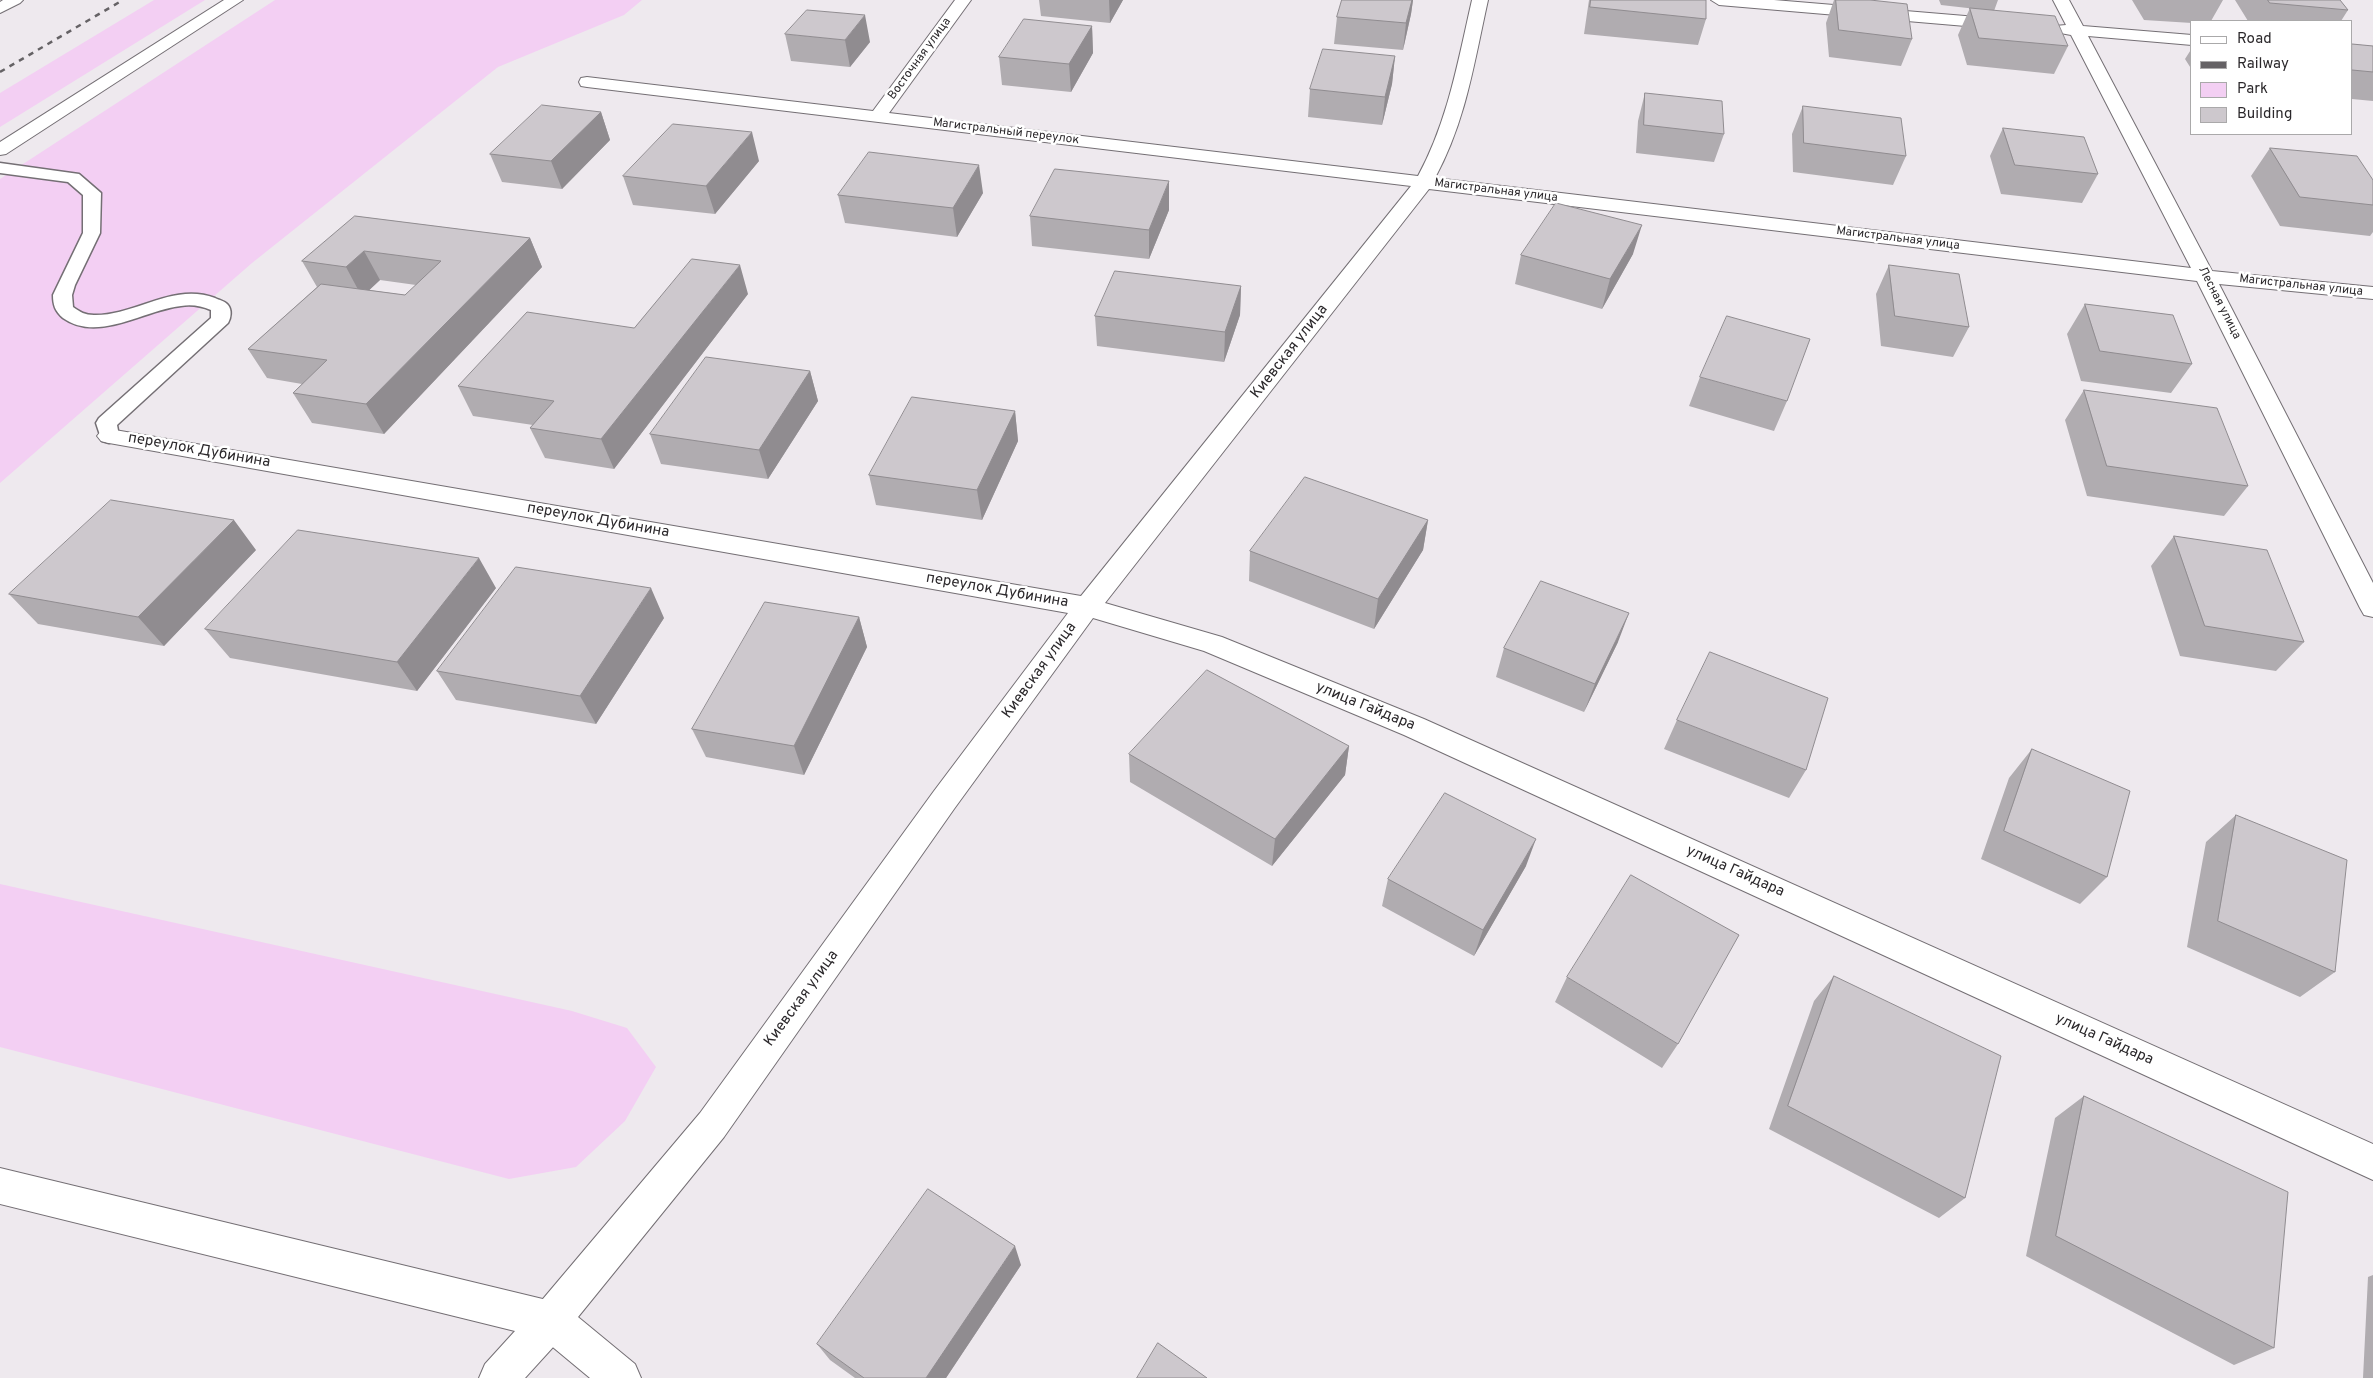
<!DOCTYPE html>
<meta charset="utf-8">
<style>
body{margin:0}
#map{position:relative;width:2373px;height:1378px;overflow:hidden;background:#eee9ee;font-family:Overpass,sans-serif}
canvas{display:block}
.legend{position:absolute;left:2190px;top:20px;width:162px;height:115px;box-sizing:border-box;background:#fff;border:1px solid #aaa9aa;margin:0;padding:6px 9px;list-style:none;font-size:15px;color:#2b282b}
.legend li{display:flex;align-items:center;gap:10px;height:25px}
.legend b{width:25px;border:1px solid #aaa9aa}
</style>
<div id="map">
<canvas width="2373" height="1378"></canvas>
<ul class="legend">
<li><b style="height:6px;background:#fff"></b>Road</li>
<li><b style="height:6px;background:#656265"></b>Railway</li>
<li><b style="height:14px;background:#f3cff3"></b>Park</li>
<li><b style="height:14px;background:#cdc8cd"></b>Building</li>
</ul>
</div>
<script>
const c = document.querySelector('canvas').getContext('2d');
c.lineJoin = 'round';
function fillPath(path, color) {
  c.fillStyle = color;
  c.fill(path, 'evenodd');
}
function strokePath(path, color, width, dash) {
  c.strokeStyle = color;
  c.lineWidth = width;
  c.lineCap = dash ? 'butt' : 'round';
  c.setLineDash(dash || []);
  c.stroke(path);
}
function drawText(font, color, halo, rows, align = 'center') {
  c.font = font + ' Overpass,sans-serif';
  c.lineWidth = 5;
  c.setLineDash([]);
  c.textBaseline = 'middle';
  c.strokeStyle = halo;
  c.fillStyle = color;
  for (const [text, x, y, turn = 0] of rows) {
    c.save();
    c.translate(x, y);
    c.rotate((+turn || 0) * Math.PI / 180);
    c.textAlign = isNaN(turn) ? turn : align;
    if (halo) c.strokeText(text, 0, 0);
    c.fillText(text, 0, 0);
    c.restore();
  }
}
fillPath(new Path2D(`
 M154,0h51l-205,127v-34z
 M275,0h367l-18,15 -126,52 -246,196 -252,220v-304z
 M0,884l572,127 55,17 29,39 -31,54 -49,46 -67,12 -509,-132z`), '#f3cff3');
const service = new Path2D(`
 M0,163l79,11 22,19 -1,40 -25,52 -3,10 1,12c7,5 12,8 21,8 41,1 79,-33 121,-17 4,2 10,3 13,7 4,5 3,13 0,18l-111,102 2,11 -3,5 -7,2 -7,-2 -6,-18 3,-5 112,-100v-8c-10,-4 -19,-6 -30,-4 -37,4 -83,37 -118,12 -8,-7 -10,-13 -10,-23l30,-62v-38l-15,-13 -68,-9z`);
const minor = new Path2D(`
 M224,0h19l-237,154 -6,1v-13z
 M955,0h16l-82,113 529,63c30,-55 40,-115 54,-176h16c-14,63 -22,121 -53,178l756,90 -120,-233 -16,-3 -2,-3 2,-3 11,-1 -13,-25h16l14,26 109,9v10l-104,-9 124,235 161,16v12l-154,-15 154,299v34l-9,-2 -4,-7 -163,-327 -768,-92 -324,414 117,34 202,82 949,425v36l-969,-445 -200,-84 -111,-33 -139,191 -230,328 -146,180 57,47 6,14h-51l-53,-44 -5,-14 5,-14 163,-193 234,-322 134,-178 -959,-170 -8,-2 -4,-5 4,-5 8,-2 972,167 330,-410 -824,-99 -6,-1 -2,-4 2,-4 6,-1 286,34z
 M1711,0h63l227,19 6,2 2,3 -2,3 -6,2 -282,-24z`);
const tertiary = new Path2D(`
 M0,1168l551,133 14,5 5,14 -5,14 -40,44h-46l6,-14 30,-33 -515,-127z`);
const secondary = new Path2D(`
 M3,0h20l-3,3 -20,10v-11z`);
strokePath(service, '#746f74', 3);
strokePath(minor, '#746f74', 2);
strokePath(tertiary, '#746f74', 2);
strokePath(secondary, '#746f74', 2);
fillPath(service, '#fff');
fillPath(minor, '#fff');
fillPath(tertiary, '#fff');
fillPath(secondary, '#fff');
strokePath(new Path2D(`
 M0,72l123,-72`), '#656265', 2.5, [5.5, 5.5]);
fillPath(new Path2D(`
 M1039,0h84l-13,23 -69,-7z
 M1342,0h71l-2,14 -8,36 -69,-6 3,-27z
 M1589,0h117v19l-8,26 -114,-11z
 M1834,0h36l42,39 -11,27 -72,-9 -3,-34z
 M1939,0h59l-4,11 -53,-6z
 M2132,0h91l-12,21h-19v2l-48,-3z
 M2235,0h105l8,10 -7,11h-93z
 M1970,8l98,38 -14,28 -87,-9 -9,-30z
 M1092,26l1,27 -22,39 -69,-7 -3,-28z
 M785,34l85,8 -20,25 -59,-6z
 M2352,44l21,2v55l-21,-2z
 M2192,48v22l-7,-11z
 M1395,56l-3,28 -10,41 -74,-8 2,-28z
 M1645,93l79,41 -10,28 -78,-9 2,-32z
 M1803,106l103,50 -13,29 -100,-13 -1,-38z
 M601,112l9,28 -48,49 -60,-7 -12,-28z
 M2003,128l95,46 -16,29 -81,-9 -11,-38z
 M2270,148l103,32v52l-3,4 -90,-10 -29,-50z
 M759,161l-44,53 -82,-9 -10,-29z
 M983,193l-26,44 -112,-14 -7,-28z
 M1169,210l-20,49 -117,-13 -2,-30z
 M355,216l175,22 12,29 -158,167 -72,-11 -19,-30 9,-9 -35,-6 -19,-29 69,-62 -15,-26zM380,280l36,5 -11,10 -36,-5z
 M1633,254l-31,55 -87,-25 6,-29z
 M1889,265l80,62 -16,30 -72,-11 -5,-52z
 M1241,286l-1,29 -16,47 -127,-16 -2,-30z
 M748,294l-134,175 -69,-11 -15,-30 3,-3 -60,-9 -15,-30z
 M2085,304l107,60 -21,29 -90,-12 -14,-47z
 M810,371l8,30 -50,78 -107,-15 -11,-30z
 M1700,377l87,24 -13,30 -85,-25z
 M2084,390l164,96 -24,30 -137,-20 -22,-76z
 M1015,411l3,30 -36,79 -106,-15 -7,-30z
 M1428,520l-5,30 -49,79 -125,-48 1,-30z
 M2174,536l130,106 -28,29 -96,-15 -29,-90z
 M256,550l-92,96 -126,-22 -29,-30z
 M496,588l-79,103 -187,-33 -25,-29z
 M859,617l8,30 -63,128 -98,-18 -14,-28z
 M664,618l-68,106 -140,-24 -19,-29z
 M1618,642l-34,70 -88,-35 8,-29z
 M1677,720l129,50 -17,28 -125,-49z
 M1349,746l-4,29 -73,91 -142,-84 -1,-28z
 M2032,749l75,128 -27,27 -99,-45 28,-81z
 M2236,815l99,157 -35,25 -113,-50 19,-105z
 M1526,866l-52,90 -92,-50 6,-27z
 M1834,976l131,222 -26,20 -170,-89 45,-128z
 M1567,977l111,67 -16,24 -107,-66z
 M2084,1096l190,252 -40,17 -208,-109 29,-138z
 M1021,1265l-75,113h-91l-25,-18 -13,-16z
 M2373,1275v103h-10l5,-101z`), '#b0acb0');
fillPath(new Path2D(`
 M1109,0h14l-13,23z
 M1412,0h1l-2,14 -8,36 3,-27z
 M865,15l5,27 -20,25 -5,-27z
 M1092,26l1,27 -22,39 -2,-28z
 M1395,56l-3,28 -10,41 3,-28z
 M601,112l9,28 -48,49 -11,-28z
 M752,132l7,29 -44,53 -9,-28z
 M979,165l4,28 -26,44 -4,-29z
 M1169,181v29l-20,49v-29z
 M1642,225l-9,29 -31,55 8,-30z
 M530,238l12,29 -158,167 -18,-30z
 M364,251l16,29 -18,17 -16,-30z
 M740,265l8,29 -134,175 -13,-30z
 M1241,286l-1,29 -16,47 1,-30z
 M810,371l8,30 -50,78 -9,-29z
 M1015,411l3,30 -36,79 -5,-30z
 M234,520l22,30 -92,96 -26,-29z
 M1428,520l-5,30 -49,79 4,-30z
 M479,558l17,30 -79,103 -20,-29z
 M651,588l13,30 -68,106 -16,-28z
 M1629,613l-11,29 -34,70 11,-28z
 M859,617l8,30 -63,128 -10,-29z
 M1349,746l-4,29 -73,91 3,-27z
 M1536,839l-10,27 -52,90 9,-26z
 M1015,1246l6,19 -75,113h-20z`), '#908c90');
const building = new Path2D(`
 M1342,0h70l-6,23 -69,-6z
 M1591,0h115v19l-116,-12z
 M1836,0h34l37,4 5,35 -73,-9z
 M2268,0h72l8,10 -78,-7z
 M1970,8l85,8 13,30 -89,-8z
 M807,10l58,5 -20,25 -60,-6z
 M1024,19l68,7 -23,38 -70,-7z
 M2352,44l21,2v26l-21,-2z
 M1323,49l72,7 -10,41 -75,-8z
 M1645,93l77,8 2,33 -80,-9z
 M542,105l59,7 -50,49 -61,-7z
 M1803,106l98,12 5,38 -102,-13z
 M673,124l79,8 -46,54 -83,-10z
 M2003,128l81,9 14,37 -83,-9z
 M2270,148l87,8 16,24v25l-73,-8z
 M869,152l110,13 -26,43 -115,-13z
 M1055,169l114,12 -20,49 -119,-14z
 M1556,203l86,22 -32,54 -89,-24z
 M355,216l175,22 -164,166 -73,-11 34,-33 -79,-11 73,-65 84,11 36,-34 -77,-10 -18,16 -44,-6z
 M692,259l48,6 -139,174 -71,-11 24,-27 -96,-15 69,-74 107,16z
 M1889,265l70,9 10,53 -74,-11z
 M1115,271l126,15 -16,46 -130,-16z
 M2085,304l88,11 19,49 -92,-13z
 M1727,316l83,23 -23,62 -87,-24z
 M706,357l104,14 -51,79 -109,-16z
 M2084,390l133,18 31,78 -141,-20z
 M912,397l103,14 -38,79 -108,-15z
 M1305,477l123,43 -50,79 -128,-48z
 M111,500l123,20 -96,97 -129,-23z
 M298,530l181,28 -82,104 -192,-33z
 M2174,536l93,14 37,92 -99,-16z
 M516,567l135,21 -71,108 -143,-25z
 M1541,581l88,32 -34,71 -91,-36z
 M765,602l94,15 -65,129 -102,-17z
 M1710,652l118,46 -22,72 -129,-50z
 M1207,670l142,76 -74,93 -146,-85z
 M2032,749l98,42 -23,86 -103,-46z
 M1445,793l91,46 -53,91 -95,-51z
 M2236,815l111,45 -12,112 -117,-51z
 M1631,875l108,60 -61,109 -111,-67z
 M1834,976l167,80 -36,142 -177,-92z
 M2084,1096l204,96 -14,156 -218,-112z
 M928,1189l87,57 -89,132h-62l-47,-34z
 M1158,1343l49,35h-70z`);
fillPath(building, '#cdc8cd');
strokePath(building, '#908c90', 1);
drawText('12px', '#2b282b', '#fff', [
 ["Восточная улица",920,59,-54],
 ["Магистральный переулок",1006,132,7],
 ["Магистральная улица",1496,191,7],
 ["Магистральная улица",1898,239,7],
 ["Магистральная улица",2301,286,6],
 ["Лесная улица",2219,303,63]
]);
drawText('15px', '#2b282b', '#fff', [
 ["Киевская улица",1290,352,-52],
 ["переулок Дубинина",199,451,10],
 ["переулок Дубинина",598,521,10],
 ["переулок Дубинина",997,591,10],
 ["Киевская улица",1040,671,-54],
 ["улица Гайдара",1365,707,22],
 ["улица Гайдара",1735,872,24],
 ["Киевская улица",802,999,-54],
 ["улица Гайдара",2104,1040,24]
]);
</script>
